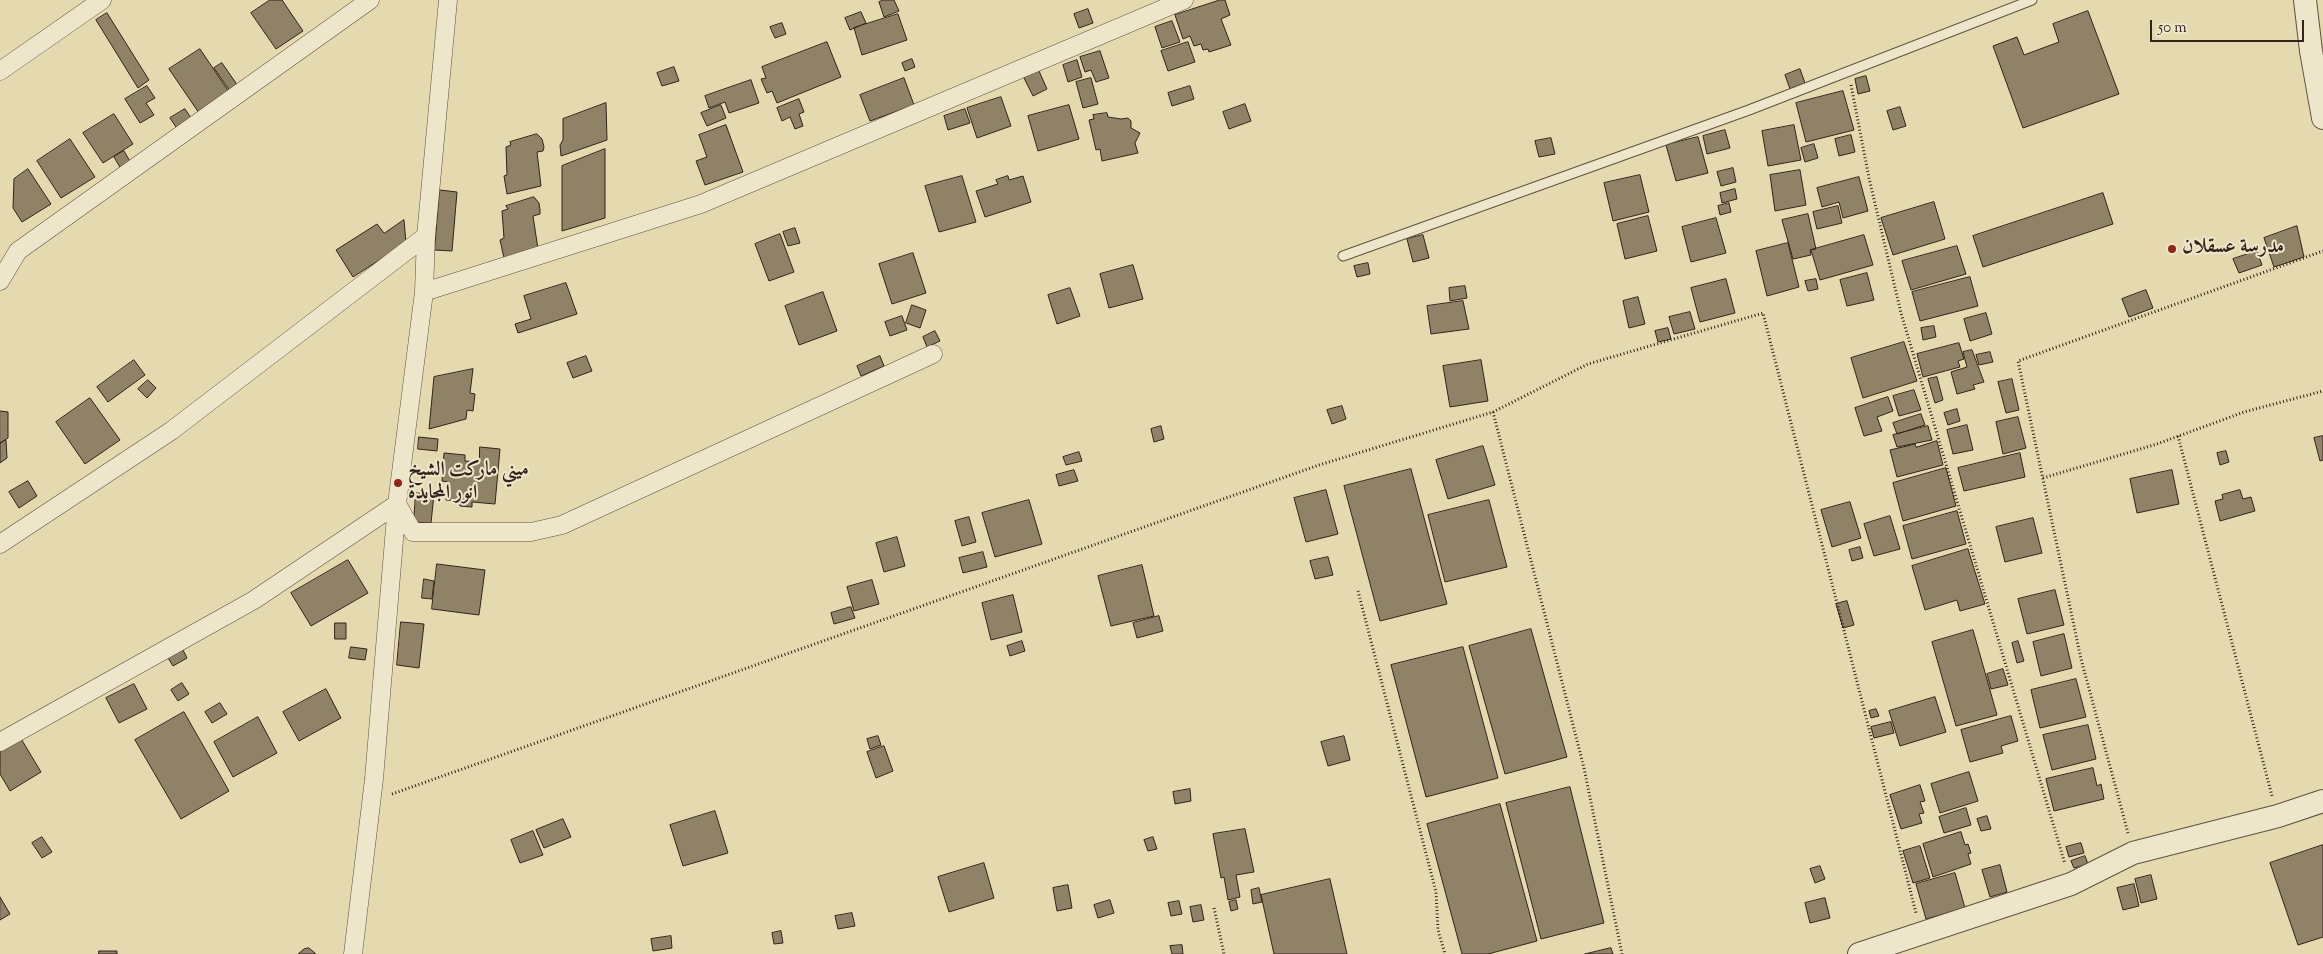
<!DOCTYPE html>
<meta charset="utf-8">
<style>
body{margin:0}
#map{position:relative;width:2323px;height:954px;overflow:hidden;background:#e5d9af;font-family:"Sorts Mill Goudy",serif}
canvas{display:block}
.scale{position:absolute;left:2150px;top:20px;width:154px;height:22px;box-sizing:border-box;border:2px solid #33231a;border-top:0;padding-left:6px;font-size:15px;line-height:18px;white-space:nowrap;color:#33231a;-webkit-text-stroke:4px #eee6cb;paint-order:stroke}
</style>
<div id="map">
<canvas width="2323" height="954"></canvas>
<div class="scale">50 m</div>
</div>
<script>
const c = document.querySelector('canvas').getContext('2d');
c.lineJoin = 'round';
function fillPath(path, color) {
  c.fillStyle = color;
  c.fill(path, 'evenodd');
}
function strokePath(path, color, width, dash) {
  c.strokeStyle = color;
  c.lineWidth = width;
  c.lineCap = dash ? 'butt' : 'round';
  c.setLineDash(dash || []);
  c.stroke(path);
}
function drawText(font, color, halo, rows, align = 'center') {
  c.font = font + ' "Sorts Mill Goudy",Amiri,serif';
  c.lineWidth = 4;
  c.setLineDash([]);
  c.textBaseline = 'middle';
  c.strokeStyle = halo;
  c.fillStyle = color;
  for (const [text, x, y, turn = 0] of rows) {
    c.save();
    c.translate(x, y);
    c.rotate((+turn || 0) * Math.PI / 180);
    c.textAlign = isNaN(turn) ? turn : align;
    if (halo) c.strokeText(text, 0, 0);
    c.fillText(text, 0, 0);
    c.restore();
  }
}
const building = new Path2D(`
 M270,0h12l21,31 -27,18 -25,-36z
 M884,0h10l5,11 -15,6 -5,-15z
 M1220,0h5l5,15 -9,4 10,26 -22,7 -1,-3 -5,1 -2,-6 -7,2 -4,-10 -7,3 -8,-24z
 M1088,9l5,14 -14,5 -5,-14z
 M2088,11l31,83 -96,34 -30,-82 24,-9 7,18 35,-13 -6,-18z
 M861,12l5,11 -16,7 -5,-12z
 M107,13l42,67 -11,8 -42,-68z
 M898,14l9,26 -45,15 -8,-27z
 M1172,21l8,21 -18,6 -7,-21z
 M782,23l4,11 -11,4 -5,-11z
 M827,42l14,35 -64,26 -5,-12 -5,2 -6,-14 5,-1 -4,-11z
 M1188,42l7,20 -27,9 -7,-20z
 M200,49l29,43 -30,21 -30,-44z
 M1100,51l9,27 -13,4 -5,-12 -6,2 -5,-15z
 M912,59l3,8 -10,4 -3,-8z
 M1077,60l5,17 -14,5 -5,-17z
 M222,63l16,23 -8,5 -16,-23z
 M674,67l5,14 -17,5 -5,-13z
 M1800,69l5,14 -15,6 -5,-14z
 M1039,71l8,18 -14,7 -9,-18z
 M1866,76l4,15 -12,3 -3,-15z
 M904,78l10,27 -44,16 -10,-26z
 M1091,78l7,26 -15,4 -7,-26z
 M751,80l8,23 -30,10 -4,-11 -16,6 -4,-12z
 M147,86l8,12 -9,5 8,12 -14,8 -15,-24z
 M1190,86l4,13 -22,7 -4,-13z
 M1843,91l11,39 -48,12 -10,-39z
 M1001,97l10,29 -34,12 -10,-30z
 M799,99l5,13 -5,2 4,12 -8,3 -5,-12 -8,4 -5,-13z
 M606,103l1,37 -46,16 -1,-11 3,-5v-21z
 M1245,104l6,17 -22,8 -6,-17z
 M721,105l5,13 -19,8 -6,-13z
 M1069,105l10,34 -41,12 -10,-35z
 M1900,107l6,19 -13,4 -6,-19z
 M185,109l8,12 -15,9 -8,-12z
 M965,109l5,14 -22,7 -4,-14z
 M1107,113l1,4 13,2 7,-1 3,3v7l9,5 -5,10 3,10 -36,8 -2,-12 -4,1 -7,-30 5,-1 -1,-4z
 M114,114l19,30 -30,19 -20,-30z
 M726,125l17,47 -38,13 -9,-24 11,-4 -8,-22z
 M1794,125l7,35 -33,6 -6,-35z
 M1725,130l5,18 -23,6 -4,-18z
 M537,134l5,5 2,8 -1,4 -6,1 4,34 -34,8 -3,-18 3,-1 -1,-28 5,-2 -1,-3z
 M1851,135l4,17 -16,4 -4,-17z
 M1698,137l10,36 -32,8 -10,-36z
 M1551,138l4,16 -16,3 -4,-16z
 M70,139l25,38 -34,21 -24,-37z
 M1814,144l4,14 -13,4 -4,-14z
 M605,149v69l-43,13v-65z
 M124,151l7,12 -10,6 -7,-12z
 M1733,168l3,14 -15,4 -4,-14z
 M28,169l23,35 -29,18 -9,-14 1,-29z
 M1800,170l6,35 -31,6 -5,-36z
 M1640,175l9,37 -36,9 -9,-38z
 M962,176l14,46 -37,10 -14,-46z
 M1008,176l1,4 14,-4 8,26 -46,15 -9,-26 22,-7 -2,-4z
 M1859,177l9,34 -25,7 -4,-16 -17,5 -5,-19z
 M1735,189l2,10 -15,4 -2,-10z
 M440,190l17,2 -5,59 -17,-1z
 M2103,193l10,31 -130,43 -10,-31z
 M534,197l5,6 1,7v4l-7,2 5,33 -34,9 -4,-18 4,-2 -2,-27 6,-2 -2,-3z
 M1934,202l11,37 -52,16 -12,-37z
 M1729,203l2,9 -11,3 -2,-9z
 M1838,206l4,17 -25,6 -4,-17z
 M1808,214l8,35 -6,1 1,5 -18,4 -11,-39z
 M1648,216l9,35 -32,8 -8,-35z
 M1716,218l10,35 -35,9 -9,-35z
 M404,220l2,23 -53,34 -17,-27 41,-26 7,9z
 M2297,226l7,31 -30,10 -10,-29z
 M795,228l5,15 -12,3 -5,-14z
 M780,234l14,38 -25,9 -14,-37z
 M1423,235l6,23 -16,4 -6,-23z
 M1864,235l9,30 -53,15 -9,-30z
 M1788,243l11,44 -32,9 -11,-45z
 M1957,246l9,28 -55,16 -9,-29z
 M2257,251l5,14 -23,8 -6,-14z
 M913,253l13,40 -34,11 -13,-40z
 M1368,263l2,11 -13,3 -3,-11z
 M1133,265l10,34 -34,9 -9,-34z
 M1867,273l7,27 -27,6 -7,-26z
 M1970,277l8,29 -58,15 -8,-29z
 M1726,279l9,34 -35,9 -9,-34z
 M1816,279l2,10 -10,2 -3,-10z
 M566,283l11,31 -59,19 -3,-9 16,-5 -7,-23z
 M1465,286l2,12 -17,3 -1,-13z
 M1070,288l10,28 -23,8 -9,-29z
 M2146,290l7,18 -24,9 -7,-18z
 M823,292l14,39 -38,14 -14,-39z
 M1638,297l7,27 -16,4 -6,-27z
 M1463,301l6,28 -38,5 -4,-28z
 M912,305l14,5 -6,18 -14,-5z
 M1690,312l5,17 -21,5 -5,-17z
 M1986,313l6,21 -22,7 -6,-22z
 M902,316l5,14 -17,6 -5,-14z
 M1934,326l2,11 -13,3 -2,-12z
 M1668,328l3,11 -13,3 -3,-11z
 M935,331l5,10 -13,6 -4,-10z
 M1904,342l13,39 -54,17 -12,-40z
 M1959,343l5,16 -6,2 2,6 -37,10 -6,-23z
 M1972,350l12,32 -11,3 2,4 -18,5 -6,-22 16,-5 -4,-15z
 M1990,352l3,10 -14,3 -3,-10z
 M586,356l6,15 -19,7 -6,-15z
 M880,356l4,10 -23,10 -4,-10z
 M134,360l11,15 -37,27 -11,-15z
 M1481,360l7,41 -38,6 -7,-41z
 M473,369l-3,24 5,1 -2,17 -6,-1 -1,9 -37,10 5,-52z
 M1937,377l6,23 -8,3 -7,-24z
 M2012,379l7,31 -13,3 -8,-31z
 M148,380l8,8 -9,10 -9,-9z
 M1914,390l7,20 -22,6 -6,-20z
 M1888,397l5,14 -16,6 5,14 -18,5 -9,-28z
 M90,398l30,42 -35,24 -29,-42z
 M1342,406l4,13 -14,5 -5,-14z
 M1957,409l3,12 -12,4 -4,-12z
 M0,411l8,1v26l-8,5z
 M1921,414l4,11 -28,9 -4,-11z
 M2018,417l8,31 -23,6 -7,-32z
 M1967,425l6,25 -20,4 -6,-24z
 M1161,426l3,13 -10,3 -3,-13z
 M1928,426l4,14 -35,7 -4,-12z
 M2323,436v24l-3,1 -6,-23z
 M419,437l19,2 -1,12 -19,-2z
 M6,440l1,18 -7,5v-19z
 M1937,441l6,24 -46,12 -7,-27 25,-6 1,3z
 M1483,446l12,39 -47,14 -12,-39z
 M480,447l20,2 -5,55 -23,-2v5l-12,-1v-5l-14,-1 2,-18 -6,-1 2,-28 21,2v6l14,1z
 M2226,451l3,11 -9,3 -3,-12z
 M1079,452l3,9 -16,4 -3,-8z
 M2020,453l5,24 -61,14 -6,-23z
 M1946,468l10,38 -53,15 -10,-38z
 M1411,469l36,135 -67,17 -36,-135z
 M1074,470l4,11 -19,5 -3,-11z
 M2172,470l7,34 -42,9 -7,-34z
 M28,481l9,15 -18,12 -10,-16z
 M1326,490l12,44 -32,8 -12,-44z
 M2240,490l3,9 8,-2 4,14 -35,10 -5,-20 8,-2 -1,-4z
 M416,493l18,1 -3,29 -17,-1z
 M1029,500l13,44 -47,13 -13,-44z
 M1489,500l18,67 -62,15 -17,-67z
 M1850,502l11,36 -29,9 -11,-37z
 M1957,511l9,33 -54,15 -9,-33z
 M1890,516l10,33 -26,7 -10,-32z
 M969,517l7,25 -14,4 -7,-25z
 M2033,518l9,35 -37,9 -9,-35z
 M897,537l8,29 -21,6 -8,-29z
 M1860,547l3,11 -11,3 -3,-11z
 M1968,549l17,55 -25,7 -3,-11 -32,10 -13,-44z
 M983,552l4,15 -24,6 -4,-15z
 M1328,557l5,18 -18,4 -5,-18z
 M348,560l20,33 -57,33 -20,-33z
 M437,564l48,6 -6,45 -47,-6z
 M1142,565l12,51 -43,10 -13,-50z
 M424,579l10,2 -2,18 -10,-1z
 M872,580l7,24 -25,7 -7,-24z
 M2055,590l9,35 -37,9 -9,-35z
 M1013,595l9,37 -31,8 -9,-37z
 M1847,601l7,24 -11,3 -7,-24z
 M851,607l4,11 -21,6 -3,-11z
 M1159,616l4,15 -26,7 -4,-15z
 M401,622l23,2 -5,44 -22,-3z
 M335,623h11v16h-11z
 M1531,629l36,128 -62,17 -36,-128z
 M1973,630l24,85 -41,11 -24,-84z
 M2064,634l8,34 -31,8 -8,-34z
 M1022,641l3,10 -15,5 -3,-10z
 M2018,641l6,20 -7,2 -5,-20z
 M180,644l7,14 -14,8 -8,-13z
 M351,647l16,2 -2,11 -16,-2z
 M1463,647l35,131 -72,19 -35,-132z
 M2003,669l5,16 -17,4 -4,-15z
 M2076,679l10,38 -46,11 -9,-38z
 M182,683l7,11 -11,7 -7,-11z
 M134,684l13,25 -28,14 -13,-25z
 M326,689l15,29 -42,23 -16,-29z
 M1935,697l11,35 -46,14 -11,-35z
 M220,703l7,11 -15,9 -7,-11z
 M1876,709l3,7 -8,2 -2,-7z
 M184,712l45,79 -48,28 -46,-79z
 M2011,716l7,25 -17,5 2,7 -33,9 -9,-32z
 M258,717l19,36 -44,24 -19,-35z
 M1891,722l3,11 -20,5 -3,-11z
 M2088,725l8,34 -44,11 -9,-35z
 M878,736l3,9 -11,4 -3,-10z
 M1344,736l6,24 -22,6 -7,-24z
 M20,737l21,35 -31,19 -10,-17v-25z
 M884,746l9,25 -17,7 -9,-26z
 M2093,768l4,18 4,-2 3,15 -50,12 -8,-32z
 M1969,772l9,29 -38,12 -9,-29z
 M1920,785l5,16 -5,1 4,11 -5,1 3,9 -21,6 -11,-34z
 M1570,787l34,136 -63,16 -35,-136z
 M1190,789l1,12 -16,3 -2,-12z
 M1500,804l37,137 -49,13h-26l-35,-130z
 M1966,808l5,17 -27,8 -5,-16z
 M715,811l13,42 -45,13 -13,-41z
 M1987,816l4,13 -10,2 -4,-12z
 M563,819l8,18 -27,11 -8,-18z
 M1245,829l9,43 -18,3 4,22 -12,3 -4,-23 -3,1 -8,-44z
 M533,831l10,24 -23,8 -9,-23z
 M1961,832l4,13 3,-1 3,9 -3,1 3,10 -38,13 -10,-33z
 M42,837l10,15 -10,6 -10,-15z
 M1153,837l4,12 -9,2 -4,-11z
 M2081,843l3,10 -15,4 -3,-10z
 M2323,845v92l-25,8 -28,-82z
 M1920,846l10,32 -17,5 -10,-32z
 M2085,856l3,8 -14,4 -3,-7z
 M984,863l10,35 -45,14 -11,-35z
 M2000,865l7,27 -17,5 -8,-27z
 M1820,866l5,13 -10,4 -5,-14z
 M1955,873l10,35 -39,11 -10,-35z
 M2151,875l6,24 -16,4 -6,-24z
 M1330,879l17,75h-73l-13,-59z
 M2134,884l5,22 -16,4 -6,-22z
 M1068,885l4,23 -15,3 -4,-23z
 M1259,888l3,14 -9,2 -2,-14z
 M0,897l10,17 -10,6z
 M1825,898l5,20 -20,5 -5,-20z
 M1110,900l4,13 -16,5 -4,-13z
 M1236,900l2,9 -7,2 -2,-9z
 M1179,901l3,13 -11,2 -3,-13z
 M1201,905l3,15 -11,2 -3,-15z
 M852,913l3,13 -17,3 -3,-13z
 M781,931l2,12 -9,1 -2,-11z
 M671,936l1,12 -19,3 -2,-12z
 M1182,945l1,9h-11l-2,-8z
 M309,948l7,6h-18l6,-5z
 M1611,948l2,6h-28z
 M99,951h18v3h-18z`);
fillPath(building, '#908267');
strokePath(building, '#33231a', 1);
const service = new Path2D(`
 M1343,256l406,-146 283,-110`);
const minor = new Path2D(`
 M0,71l102,-71
 M0,281l18,-30 352,-251
 M424,292l277,-88 483,-204
 M0,544l171,-113 255,-195
 M0,742l254,-142 143,-96 16,28h118l31,-7 371,-171
 M353,954l21,-175 23,-275 27,-212 2,-56 22,-236`);
const tertiary = new Path2D(`
 M2305,0l6,51 12,67
 M1859,954l212,-70 62,-31 145,-37 45,-15`);
strokePath(service, '#60503f', 11);
strokePath(minor, '#60503f', 19);
strokePath(tertiary, '#60503f', 24);
strokePath(new Path2D(`
 M1851,85l18,93 32,135 164,551
 M1493,412l91,356 38,186
 M2178,436l94,360
 M2043,478l114,-34 87,-32 79,-21
 M1358,591l78,301 2,38 7,24
 M392,794l927,-329 174,-53 95,-48 175,-51 153,600
 M2128,833l-47,-174 -63,-298 305,-110
 M1214,908l10,46`), '#33231a', 3, [1, 2.5]);
strokePath(service, '#eee6cb', 9);
strokePath(minor, '#eee6cb', 18);
strokePath(tertiary, '#eee6cb', 22);
for (const [x, y, r, color] of [
 [2172,249,5,"#8f2418"],
 [398,483,5,"#8f2418"]
]) {
  const dot = new Path2D();
  dot.arc(x, y, r, 0, 2 * Math.PI);
  c.fillStyle = color;
  c.fill(dot);
  strokePath(dot, '#eee6cb', 2);
}
drawText('bold 20px', '#33231a', '#eee6cb', [
 ["مدرسة عسقلان",2182,249],
 ["ميني ماركت الشيخ",408,472],
 ["انور المجايدة",408,495]
], 'left');
</script>
